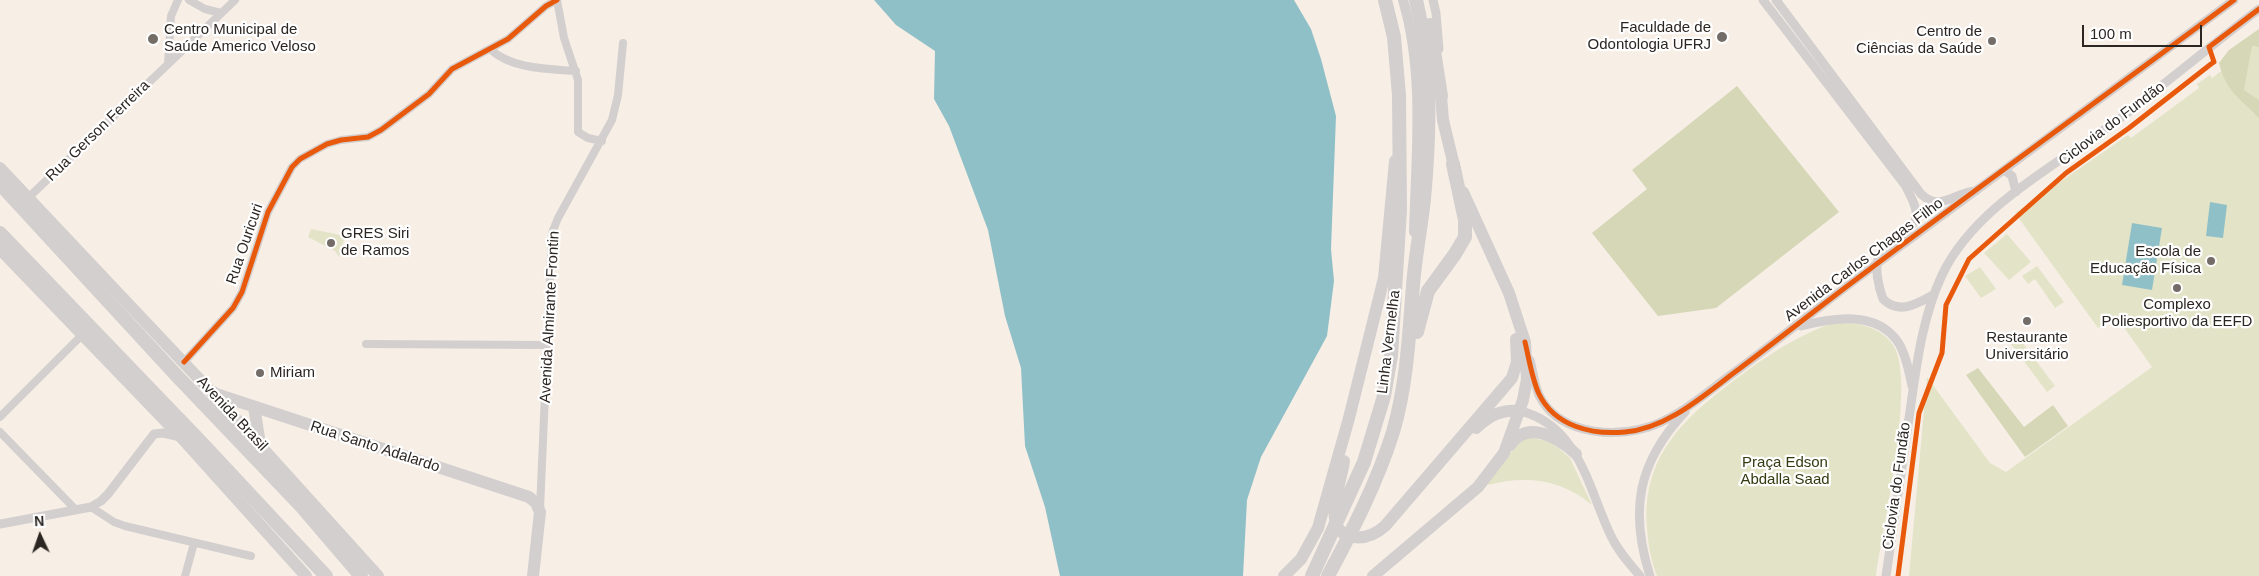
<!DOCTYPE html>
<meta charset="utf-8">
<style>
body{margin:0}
#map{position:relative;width:2259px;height:576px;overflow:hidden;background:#f7eee6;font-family:Helvetica,sans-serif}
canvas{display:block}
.north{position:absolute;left:15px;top:511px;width:50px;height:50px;-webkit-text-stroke:4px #fff;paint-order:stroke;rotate:357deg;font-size:14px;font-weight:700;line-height:20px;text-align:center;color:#2c2622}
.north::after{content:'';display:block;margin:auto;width:18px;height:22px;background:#2c2622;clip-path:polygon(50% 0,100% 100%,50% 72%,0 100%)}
.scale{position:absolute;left:2082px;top:25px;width:120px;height:22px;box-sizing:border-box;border:2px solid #2c2622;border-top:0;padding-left:6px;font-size:15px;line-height:18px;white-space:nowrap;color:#2c2622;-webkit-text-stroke:4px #fff;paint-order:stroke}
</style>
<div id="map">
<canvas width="2259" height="576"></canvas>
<div class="north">N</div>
<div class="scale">100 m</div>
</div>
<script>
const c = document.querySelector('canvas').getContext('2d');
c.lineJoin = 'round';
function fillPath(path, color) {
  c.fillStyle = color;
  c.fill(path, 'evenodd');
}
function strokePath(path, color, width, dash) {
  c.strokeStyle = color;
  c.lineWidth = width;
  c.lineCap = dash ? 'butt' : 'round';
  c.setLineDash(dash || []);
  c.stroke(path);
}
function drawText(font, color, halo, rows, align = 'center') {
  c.font = font + ' Helvetica,sans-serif';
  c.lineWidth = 4.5;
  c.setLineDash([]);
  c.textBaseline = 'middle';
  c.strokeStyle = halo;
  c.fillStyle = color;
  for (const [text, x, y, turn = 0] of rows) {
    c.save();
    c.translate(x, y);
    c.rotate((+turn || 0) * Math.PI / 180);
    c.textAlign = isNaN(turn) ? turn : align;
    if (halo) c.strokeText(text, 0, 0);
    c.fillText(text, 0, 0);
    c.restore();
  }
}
fillPath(new Path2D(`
 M2259,43v533h-350l18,-199 63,86 16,9 146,-105 -37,-52 -17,13 -83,-115 113,-78 3,3 68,-50 -2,-4 13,-9 2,3z
 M311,229l34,7 -6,21 -4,-6 -27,-14z
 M2007,234l24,28 -22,18 -25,-27z
 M2037,266l27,36 -9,6 -20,-29 -7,5 -6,-8z
 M1980,267l16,22 -15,9 -16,-22z
 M1836,322c22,1 44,4 57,23 24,34 -11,186 -17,231h-219c-6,-15 -9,-32 -10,-48 -6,-73 39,-112 93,-152 31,-23 58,-41 96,-54z
 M2019,338l36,48 -8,6 -36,-48z
 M1529,437l22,5 19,16 22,47c-30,-26 -67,-30 -104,-20v-3l30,-39z`), '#e3e4c7');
fillPath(new Path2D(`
 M2259,29v18l-6,-1 -2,5 -7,39 15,10v18c-19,-20 -33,-26 -40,-55l10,-13z
 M1737,86l102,126 -123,96 -58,8 -66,-83 55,-44 -15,-19z
 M1978,368l46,59 29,-22 15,21 -43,31 -59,-82z`), '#d5d7b6');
fillPath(new Path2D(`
 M874,0h420l17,29 10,30 15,57 -5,133 3,32 -7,55 -66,121 -14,43 -4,76h-183l-15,-69 -20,-61 -4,-78 -16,-52 -17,-86 -39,-104 -15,-27 1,-48 -39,-26z
 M2210,202l17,3 -4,33 -17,-2z
 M2132,223l30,5 -10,62 -30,-5z`), '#90c0c7');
strokePath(new Path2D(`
 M189,0l16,9 16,4
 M557,0l7,38 14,42v52l10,6 14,3
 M490,49c21,20 58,20 86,22
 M168,64l3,-48 7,-16
 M28,198l207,-198
 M366,344l180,1
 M184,362l49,-54 9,-16 26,-80 24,-45 8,-8 27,-15 14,-4 27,-3 13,-7 48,-36 23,-25 56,-30 38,-33 11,-6
 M0,417l82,-82
 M0,432l76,78
 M91,507l23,15 11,4 126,30
 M540,509l12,-276 6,-15 54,-98 6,-25 5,-52
 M185,576l9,-33`), '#d3cfce', 8);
strokePath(new Path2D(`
 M1433,0l3,13 3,36
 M1763,0l142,185c17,32 16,36 -12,58 -5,4 -11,8 -14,14 -5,11 0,31 4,42 16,16 33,5 50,-4
 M1776,0l145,194c20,19 33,-2 55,-3
 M2004,170l8,6 4,16
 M1801,326c32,-8 75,-16 97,16 8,12 11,30 14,44
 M1530,360c3,11 4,24 9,35 18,37 66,42 102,34 32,-7 61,-33 87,-52 44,-32 87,-67 131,-100 124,-93 251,-184 375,-277
 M1520,411c59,14 68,77 91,125 7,15 18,27 29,40
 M0,524l91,-17 10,-6 7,-7 46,-60 9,-1 18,4
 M1650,576c-21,-66 -12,-114 35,-164
 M1886,576c8,-53 15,-105 23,-158 7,-48 12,-98 33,-143 34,-71 119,-112 180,-158 46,-36 91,-73 137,-108`), '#d3cfce', 9);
strokePath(new Path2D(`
 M1403,0c22,74 13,156 11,232`), '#d3cfce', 10);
strokePath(new Path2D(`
 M1441,96l2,24 13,54
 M0,168l219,232
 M0,249l181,188 125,139
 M213,393l316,104 7,6 4,9 -7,64
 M254,407l6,37
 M237,420l141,156
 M1476,428c13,-12 25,-19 44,-17
 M1510,445c18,-26 49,-7 66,9
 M1344,461c-2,21 -25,71 9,76 13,2 23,-3 32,-11l127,-148 5,-16 -1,-23
 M1284,576l17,-17 17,-31 31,-110 35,-140 11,-117
 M1373,576l105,-89 26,-34 19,-53 4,-21 -2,-37 -16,-49 -46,-101`), '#d3cfce', 12);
strokePath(new Path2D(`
 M1430,25l11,71
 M0,184l177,192 124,130 60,70
 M0,233l201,209 125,134
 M1417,332l11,-41 27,-37 10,-17v-17l-12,-56
 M213,393l28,39
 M1312,576l52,-114 20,-66 7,-40 9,-146 -1,-115 -5,-58 -9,-37
 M1328,576c25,-47 49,-93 65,-144 14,-48 16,-97 20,-146 2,-29 8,-58 11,-87 6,-66 8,-134 -8,-199`), '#d3cfce', 14);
strokePath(new Path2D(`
 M1525,342c4,17 7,37 14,52 16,33 54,41 86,38 44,-4 80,-38 114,-63 40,-30 79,-61 119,-91 124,-94 251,-185 376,-278
 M184,362l49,-54 9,-16 26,-80 24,-45 8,-8 27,-15 14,-4 27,-3 13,-7 48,-36 23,-25 56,-30 38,-33 11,-6
 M1898,576l21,-163 23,-60 4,-48 23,-46 97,-86 63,-45 82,-64 3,-2 -5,-15 50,-38`), '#e8590c', 5);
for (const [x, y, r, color] of [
 [1722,37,6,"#736c67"],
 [153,39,6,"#736c67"],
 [1992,41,5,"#736c67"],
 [331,243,5,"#736c67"],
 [2211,261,5,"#736c67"],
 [2177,288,5,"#736c67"],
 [2027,321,5,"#736c67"],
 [260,373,5,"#736c67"]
]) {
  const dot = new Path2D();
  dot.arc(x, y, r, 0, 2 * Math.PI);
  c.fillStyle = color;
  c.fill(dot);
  strokePath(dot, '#fff', 2);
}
drawText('15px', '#2c2622', '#fff', [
 ["Faculdade de",1711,28],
 ["Odontologia UFRJ",1711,45],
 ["Centro Municipal de",164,30,"left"],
 ["Saúde Americo Veloso",164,47,"left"],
 ["Centro de",1982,32],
 ["Ciências da Saúde",1982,49],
 ["GRES Siri",341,234,"left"],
 ["de Ramos",341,251,"left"],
 ["Escola de",2201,252],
 ["Educação Física",2201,269],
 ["Complexo",2177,305,"center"],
 ["Poliesportivo da EEFD",2177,322,"center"],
 ["Restaurante",2027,338,"center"],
 ["Universitário",2027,355,"center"],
 ["Miriam",270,373,"left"]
], 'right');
drawText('15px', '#2c2622', '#fff', [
 ["Ciclovia do Fundão",2112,124,-37],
 ["Rua Gerson Ferreira",98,131,-44],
 ["Rua Ouricuri",245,244,-71],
 ["Avenida Carlos Chagas Filho",1864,260,-37],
 ["Avenida Almirante Frontin",550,317,-87],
 ["Linha Vermelha",1389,342,-83],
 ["Avenida Brasil",232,414,47],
 ["Rua Santo Adalardo",375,447,18],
 ["Ciclovia do Fundão",1897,486,-82]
]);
drawText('15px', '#343b10', '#fff', [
 ["Praça Edson",1785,463],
 ["Abdalla Saad",1785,480]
]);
</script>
